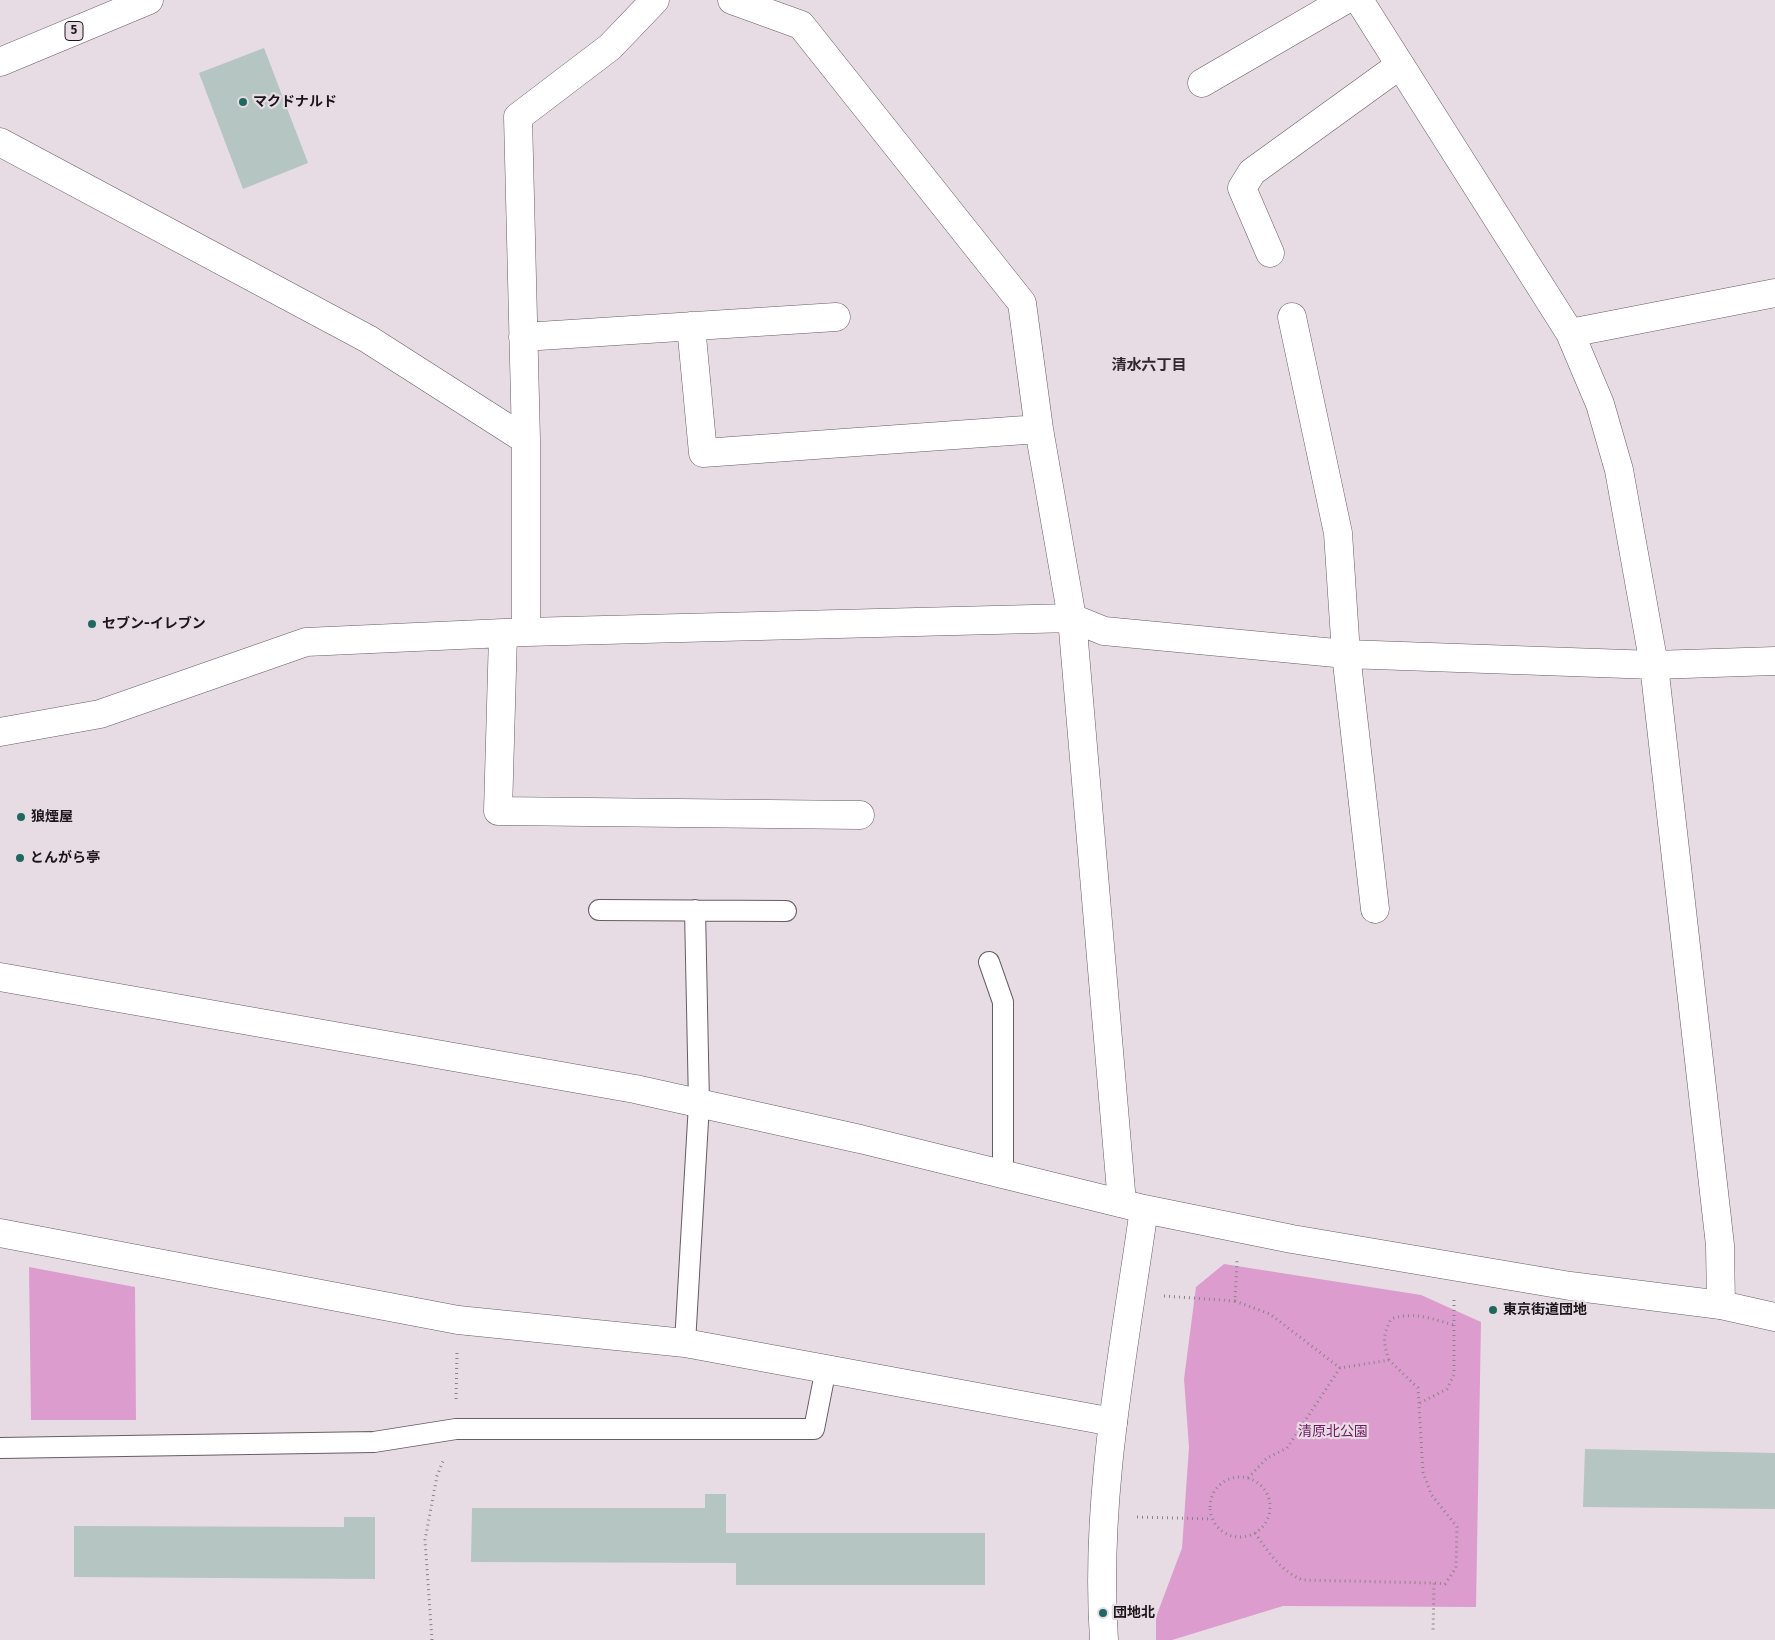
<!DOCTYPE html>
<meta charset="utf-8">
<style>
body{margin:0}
canvas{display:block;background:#e7dbe4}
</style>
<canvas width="1775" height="1640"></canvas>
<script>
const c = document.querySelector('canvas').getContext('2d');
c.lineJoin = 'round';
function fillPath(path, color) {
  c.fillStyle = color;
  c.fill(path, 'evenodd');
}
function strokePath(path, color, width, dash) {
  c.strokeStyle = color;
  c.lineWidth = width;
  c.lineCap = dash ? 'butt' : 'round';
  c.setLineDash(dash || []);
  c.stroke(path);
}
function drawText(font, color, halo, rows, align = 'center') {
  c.font = font + ' "Fira Sans","Noto Sans JP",sans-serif';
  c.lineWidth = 4.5;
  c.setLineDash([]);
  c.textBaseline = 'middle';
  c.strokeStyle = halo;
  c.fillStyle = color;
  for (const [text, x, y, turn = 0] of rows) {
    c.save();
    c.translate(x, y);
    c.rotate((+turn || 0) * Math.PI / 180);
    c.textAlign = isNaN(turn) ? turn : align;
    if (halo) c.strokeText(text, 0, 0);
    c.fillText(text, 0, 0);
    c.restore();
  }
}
fillPath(new Path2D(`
 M1224,1264l197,31 60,27 -5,285 -193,-1 -111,34h-16v-23l26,-69 7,-101 -5,-68 12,-92z
 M29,1267l106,20 1,133h-105z`), '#dc9dce');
fillPath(new Path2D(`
 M264,48l44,115 -65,26 -44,-116z
 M1585,1449l190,4v56l-192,-2z
 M705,1494h21v39h259v52h-249v-22l-265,-1 1,-54h233z
 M344,1517h31v62l-301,-2v-51l270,1z`), '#b5c5c2');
const lane = new Path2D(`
 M599,910l187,1
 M989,962l14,40v172
 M685,1343l14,-239 -4,-194
 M0,1448l374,-6 82,-13h358l12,-61`);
const street = new Path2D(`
 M732,0l69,25 221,278 17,126 33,189 50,585
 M1359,0l211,333 30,71 19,66 35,195 66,580 1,60
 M1202,83l143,-83
 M0,142l368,197 158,101
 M1270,253l-28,-65 10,-16 148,-107
 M1292,317l46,216 8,121 29,255
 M691,326l12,127 336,-24
 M1570,333l205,-40
 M523,337l313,-20
 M526,632v-192l-8,-323 92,-70 45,-47
 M503,635l-5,176 362,4
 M0,732l100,-18 206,-72 220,-10 546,-14 32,13 242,23 308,11 121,-4
 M0,1233l458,87 227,23 428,79`);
const secondary = new Path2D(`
 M0,977l635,112 225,50 284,70 148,30 278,47 151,19 54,12
 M1104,1640c-10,-144 20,-289 40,-431`);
const primary = new Path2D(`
 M0,62l149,-62`);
strokePath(lane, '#675d64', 22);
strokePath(street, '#675d64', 29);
strokePath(secondary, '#675d64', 29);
strokePath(primary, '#675d64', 29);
strokePath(new Path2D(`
 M1164,1296l71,5 2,-40
 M1235,1301l35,13 70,54
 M1389,1360c-6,-16 -6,-26 2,-41 21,-8 42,0 63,6
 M456,1399l1,-46
 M1420,1403l27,-14 7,-14v-76
 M1210 1507a30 30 0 1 1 60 0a30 30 0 1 1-60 0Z
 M1248,1478l19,-20 20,-10 53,-80 49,-8 29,28 5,84 8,22 26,33 -1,41 -11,16 -11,-1
 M1137,1517l75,2
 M1255,1533c14,20 25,37 47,47l132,3 -1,49
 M432,1640l-7,-100 12,-64 6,-15`), '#8a8288', 3, [1, 4]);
strokePath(lane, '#fff', 20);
strokePath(street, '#fff', 28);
strokePath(secondary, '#fff', 28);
strokePath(primary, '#fff', 28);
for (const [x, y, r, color] of [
 [243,102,5,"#1e685f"],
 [92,624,5,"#1e685f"],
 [21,817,5,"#1e685f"],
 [20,858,5,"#1e685f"],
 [1493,1310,5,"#1e685f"],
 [1103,1613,5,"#1e685f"]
]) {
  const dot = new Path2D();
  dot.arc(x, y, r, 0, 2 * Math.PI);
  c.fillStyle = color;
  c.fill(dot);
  strokePath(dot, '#e7dbe4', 2);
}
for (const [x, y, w] of [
 [74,31,18]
]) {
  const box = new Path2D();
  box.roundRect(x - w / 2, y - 9.5, w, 19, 4);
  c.fillStyle = '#e7dbe4';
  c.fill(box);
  strokePath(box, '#1a1619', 1);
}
drawText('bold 12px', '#1a1619', null, [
 ["5",74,31]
]);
drawText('bold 14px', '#1a1619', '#e7dbe4', [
 ["マクドナルド",253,102],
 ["セブン-イレブン",102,624],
 ["狼煙屋",31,817],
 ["とんがら亭",30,858],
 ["東京街道団地",1503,1310],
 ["団地北",1113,1613]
], 'left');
drawText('14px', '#701963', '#e7dbe4', [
 ["清原北公園",1333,1432]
]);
drawText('bold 15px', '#31282f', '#e7dbe4', [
 ["清水六丁目",1149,366]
]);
</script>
